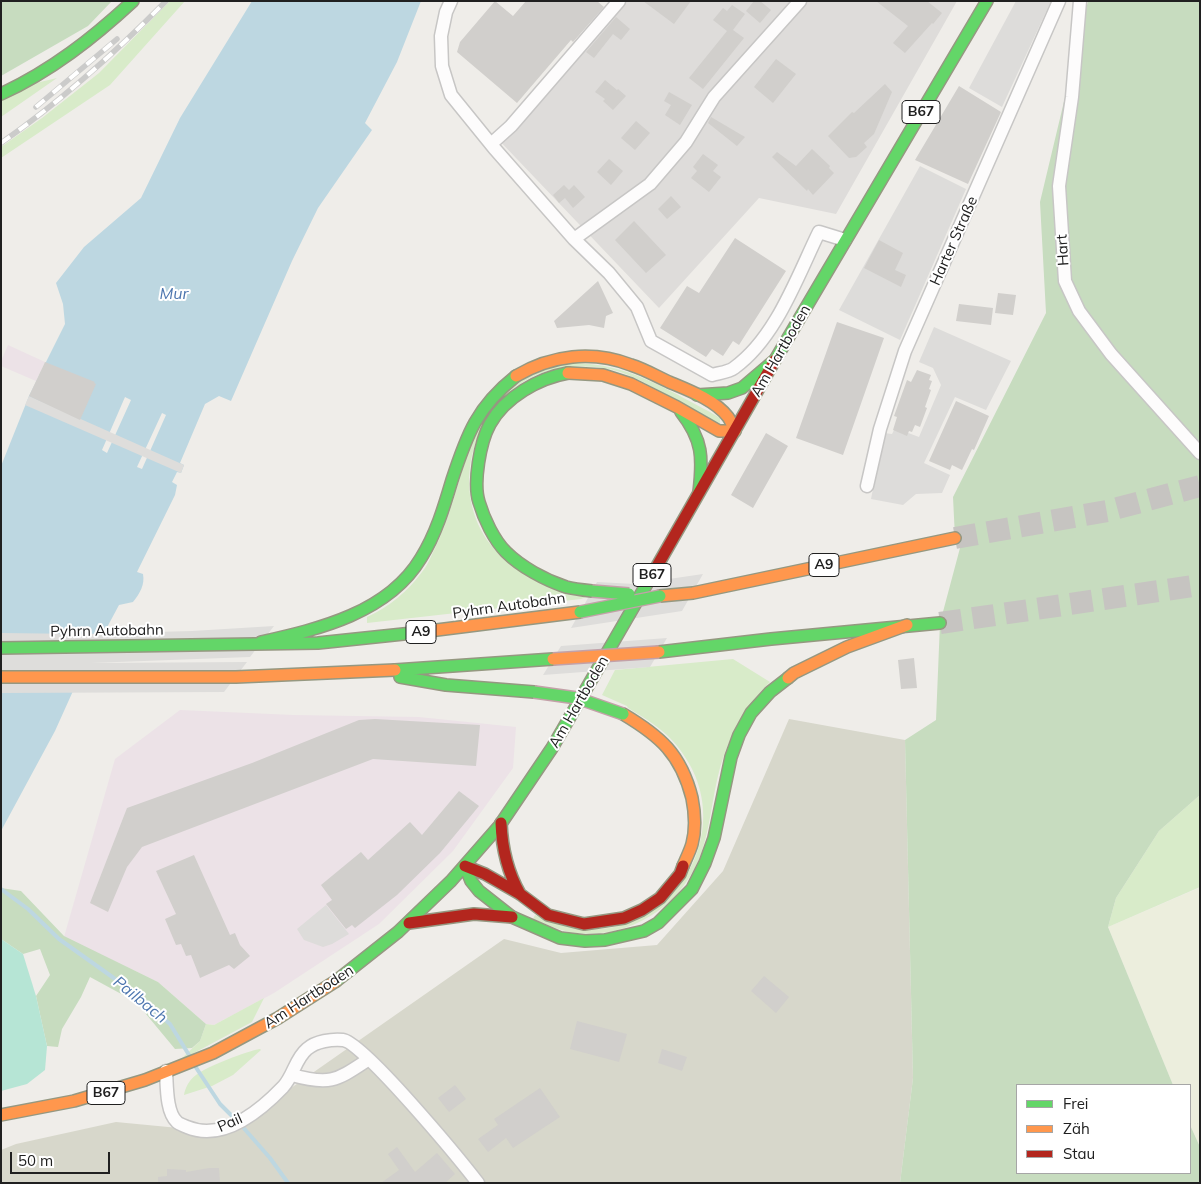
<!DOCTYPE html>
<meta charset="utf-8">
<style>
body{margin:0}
#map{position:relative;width:1201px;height:1184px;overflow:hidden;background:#efede9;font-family:Mulish,sans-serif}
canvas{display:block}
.frame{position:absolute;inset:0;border:2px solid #202020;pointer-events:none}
.legend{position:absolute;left:1016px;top:1084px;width:175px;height:90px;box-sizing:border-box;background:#fff;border:1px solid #a6a6a6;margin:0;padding:6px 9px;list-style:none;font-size:15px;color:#202020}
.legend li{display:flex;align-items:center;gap:10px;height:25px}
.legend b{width:25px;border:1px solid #a6a6a6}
.scale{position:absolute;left:10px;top:1152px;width:100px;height:22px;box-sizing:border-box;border:2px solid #202020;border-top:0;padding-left:6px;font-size:15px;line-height:18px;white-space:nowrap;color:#202020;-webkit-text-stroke:4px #fff;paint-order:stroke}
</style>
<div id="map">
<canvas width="1201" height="1184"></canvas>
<div class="frame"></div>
<ul class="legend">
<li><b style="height:6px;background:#63d668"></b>Frei</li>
<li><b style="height:6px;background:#ff974d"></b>Zäh</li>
<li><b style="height:6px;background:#b3261e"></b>Stau</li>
</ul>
<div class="scale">50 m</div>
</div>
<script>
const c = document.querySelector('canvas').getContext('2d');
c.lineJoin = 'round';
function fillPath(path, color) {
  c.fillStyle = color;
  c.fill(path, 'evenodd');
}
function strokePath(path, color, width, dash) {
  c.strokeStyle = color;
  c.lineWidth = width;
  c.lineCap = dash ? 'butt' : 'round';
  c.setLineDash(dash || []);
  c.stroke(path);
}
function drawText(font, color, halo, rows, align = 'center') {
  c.font = font + ' Mulish,sans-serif';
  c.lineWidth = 4;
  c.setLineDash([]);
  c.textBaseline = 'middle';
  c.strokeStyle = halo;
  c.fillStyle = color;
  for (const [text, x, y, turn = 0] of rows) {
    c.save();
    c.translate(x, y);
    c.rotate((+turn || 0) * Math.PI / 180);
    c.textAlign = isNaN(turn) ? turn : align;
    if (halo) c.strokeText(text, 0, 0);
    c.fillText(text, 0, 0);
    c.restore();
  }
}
fillPath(new Path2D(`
 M611,1h346l-121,213 -77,-16 -100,110 -164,-172z`), '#dedcda');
fillPath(new Path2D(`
 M8,345l37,17 -9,19 -35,-15v-5z
 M180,710l114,5 125,2 97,10 -3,41 -60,83 -74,73 -105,69 -60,32 -8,-1 -48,-42 -94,-45 51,-178z`), '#ece2e7');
fillPath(new Path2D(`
 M1016,1h35l-49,106 -33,-19z
 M920,166l46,23 -66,151 -61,-30z
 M934,327l77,34 -25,49 -31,-13 -31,66 26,12 -8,18 -26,1 -13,11 -32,-6 13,-66 8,1 3,-6 24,9 22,-52 -8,-17 -14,-6z
 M326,905l23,29 -17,10 -9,3 -19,-7 -7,-11z`), '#dddcda');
fillPath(new Path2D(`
 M789,719l116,21 8,338 -13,105h-899v-33l15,-6 100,-22 94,9 21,-1 273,-191 57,14 96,-8 66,-74z`), '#d7d7cb');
fillPath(new Path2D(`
 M1199,888l1,2v257l-10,-22v-40h-17l-65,-158z`), '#eceedd');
fillPath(new Path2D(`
 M170,1h15l-75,84 -109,73v-11l41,-29 57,-45z
 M57,78l-56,39v-23l14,-6z
 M575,363c53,1 89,25 135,49l10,6v5c-41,-14 -80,-53 -124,-56 -22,-2 -47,1 -66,11 -59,31 -81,114 -39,167 24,30 58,45 95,52l-5,2 -214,24v-6c22,-10 41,-26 55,-45 6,-7 9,-16 13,-24 39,-78 26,-175 140,-185z
 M733,659l37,23c-21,21 -36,45 -46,73 -11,31 -12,65 -22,96 -19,56 -75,91 -133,81 -13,-3 -24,-8 -36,-13l2,-4c24,10 48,17 74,13 78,-14 121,-104 76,-171 -14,-23 -35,-36 -57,-49l-1,-2 -25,-11 13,-25z
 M1200,795v92l-92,40 8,-29 43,-67z
 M264,998l-12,24 -73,39 21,-20 6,-17 8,1z
 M260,1049l1,1 -28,25 -21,11 -28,9c1,-7 5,-15 12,-20 10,-8 51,-24 64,-26z`), '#d8ebc9');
fillPath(new Path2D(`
 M1,1h111l-24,25 -87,50z
 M1088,1h112v794l-41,36 -43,67 -8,29 65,158h-156v88h173v-48l10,22v36h-300l13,-105 -8,-338 31,-20 4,-97 20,-75 -5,-10 -2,-41 93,-184 -6,-111z
 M1,888l20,3 43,45 94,46 48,42 -6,17 -8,7 -17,1 -39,-47 -46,-25 -9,20 -19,32 -4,18 -11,-1 -11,-50 14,-21 -10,-26 -17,5 -22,-15z`), '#c7dcbf');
fillPath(new Path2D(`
 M1,939l22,15 13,42 11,50 -2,24 -18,14 -26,7z`), '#b6e5d5');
fillPath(new Path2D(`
 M252,1h169l-24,61 -32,61 7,7 -54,78 -26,53 -61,140 -12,-5 -14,8 -25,59 4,2 -3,8 -4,-1 -5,10 5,3 -2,10 -38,77 6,2c2,11 -3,19 -10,28l-14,3 -46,86 -18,40 -54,100v-365l28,-70 36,-72 -2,-20 -7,-21 28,-36 57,-49 39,-80zM125,397l6,3 -24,53 -5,-3zM162,413l4,2 -24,54 -5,-2z`), '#bdd7e1');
fillPath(new Path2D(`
 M29,396l155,69 -3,8 -156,-68z
 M703,574l-21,37 -111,17 26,-46 38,2z
 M274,626l-24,31 -159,6 156,-1 -23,30 -223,1v-60l82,1 109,-3z
 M667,638l-17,29 -107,8 18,-29z`), '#dedddb');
strokePath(new Path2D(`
 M1,889l27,20 31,30 73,52 38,33 19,31
 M195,1066l25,38 16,16
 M241,1125l29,33 18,25`), '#bdd7e1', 4);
fillPath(new Path2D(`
 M495,1l18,15 13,-15h71l7,6 -31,35 -2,-2 -54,63 -60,-51 3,-10z
 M643,1h48l-17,23z
 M754,1h6l11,9 -11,13 -14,-12z
 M876,1h51l15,12 -9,11 -1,-1 -27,30 -12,-10 15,-17z
 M732,5l13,9 -12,16 11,8 -41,51 -14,-11 38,-47 -14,-11 10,-12 4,3z
 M616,17l14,12 -9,11 -8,-6 -19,24 -8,-6z
 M776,59l20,15 -23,29 -19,-16z
 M605,80l12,10 1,-1 8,7 -13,14 -10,-9 2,-2 -10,-7z
 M885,84l7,8 -18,42 -10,9 3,4 -11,10 -7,1 -21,-22 24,-24 2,1z
 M959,86l42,26 -33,72 -53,-24z
 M669,92l23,13 -12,20 -15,-10 6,-10 -7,-4z
 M711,117l34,20 -8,9 -29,-23z
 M636,121l14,12 -15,17 -14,-12z
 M812,149l18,17 -1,2 5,5 -21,22 -5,-6 -1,2 -35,-34 5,-5 19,14z
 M703,154l15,11 -5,6 8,6 -12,15 -18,-14 6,-7 -4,-4z
 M609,159l14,12 -12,14 -14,-13z
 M564,185l5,5 5,-5 11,12 -12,11 -8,-10 -6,5 -6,-8z
 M671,196l10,11 -14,12 -9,-10z
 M634,221l32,34 -20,18 -31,-33z
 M735,238l51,33 -47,74 -6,-4 -10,15 -11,-7 -6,8 -46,-29 27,-42 12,7z
 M879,240l24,13 -8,17 11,5 -5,12 -37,-19z
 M598,281l15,32 -7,3 -2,12 -15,-3 -32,3 -3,-7z
 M998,293l18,2 -3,20 -18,-2z
 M959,304l34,4 -2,17 -35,-4z
 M837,322l47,16 -41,117 -47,-17z
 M45,362l50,20 -1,1 2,1 -16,36 -51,-24z
 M917,370l14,5 -2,5 3,1 -3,8 2,1 -6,17 2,1 -7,19 -5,-2 -3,7 -3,-1 -2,5 -14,-6 4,-13 -3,-1 13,-36 4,2z
 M956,401l33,15 -15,34 -2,-1 -10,21 -10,-5 -2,5 -21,-9z
 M766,433l22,13 -35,62 -22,-13z
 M914,658l3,30 -16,1 -3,-29z
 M375,719l105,6 -4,41 -103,-7 -231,88 -15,20 -19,45 -18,-9 37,-95 125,-45 107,-43z
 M459,791l20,15 -39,47 -43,42 -42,33 -3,-3 -6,4 -20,-25 6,-4 -11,-15 40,-33 7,8 42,-38 12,13z
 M194,855l36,80 5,-2 5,12 10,11 -16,13 -5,-4 -29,13 -9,-23 -5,1 -5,-12 -5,1 -11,-26 11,-5 -20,-43z
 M764,976l25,21 -13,16 -25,-22z
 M577,1021l50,13 -8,28 -49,-13z
 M662,1049l25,8 -5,14 -24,-8z
 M455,1085l11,14 -17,13 -11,-14z
 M540,1088l20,29 -47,31 -7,-10 -18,14 -10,-13 20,-14 -4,-6z
 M397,1147l18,25 22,-19 18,21 -10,9h-64l18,-13 -11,-16z
 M209,1168h10l1,15h-62v-6l9,-1v-7l19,1v2z`), '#d1cfcc');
strokePath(new Path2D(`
 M955,538l152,-27 93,-25
 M940,623l260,-38`), '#c6c4c1', 22, [22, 11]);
const street = new Path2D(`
 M451,1l-5,11 -5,24 1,30 9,29 43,53 80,91 35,34 28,34 14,34 61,34c7,-2 17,-3 22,-7 42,-30 63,-91 85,-136l26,8
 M1080,1l-8,96 -13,89 6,95 14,30 32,43 89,99
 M491,144l20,-18 108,-125
 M574,239l76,-55 36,-42 28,-45 86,-96
 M867,486l13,-57 25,-78 154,-350
 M166,1071c1,15 0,41 11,51 2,2 8,4 10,5 36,15 73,-16 96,-40 11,-12 12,-28 24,-38 9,-8 25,-10 36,-9 20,2 118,121 135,143
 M292,1075c39,11 45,5 77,-16`);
const fast = new Path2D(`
 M1,94c50,-23 92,-56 132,-93
 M775,360l212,-359
 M568,373c-29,5 -63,24 -78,51 -10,18 -17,59 -11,78 5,17 15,38 27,50 15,15 39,28 60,35 8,2 17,3 26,4
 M697,395l31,-2 14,-5 34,-29
 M681,412c22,28 22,46 18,80
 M261,642c58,-13 127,-29 160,-84 15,-24 23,-51 31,-78 15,-46 25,-73 64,-104
 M1,648l317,-5 95,-10
 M659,652l112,-13 169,-16
 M395,670l158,-11
 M400,677l46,8 88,7
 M465,866l6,15 8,10 33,26 48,21 25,3 20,-1 39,-9 14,-8 34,-34 13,-26 9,-25 17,-81 8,-22 12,-22 19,-21 18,-14
 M336,981l62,-49 53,-51 49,-56 52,-77 100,-173`);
const slow = new Path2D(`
 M516,376c36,-21 76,-26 115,-11 13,4 25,11 38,17 19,8 46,18 59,35 3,4 5,10 7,14h-16l-42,-24 -46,-23 -28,-9 -35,-2
 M660,596l33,-3 262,-55
 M413,633l167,-21
 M1,677h235l159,-7
 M788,678l6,-5 53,-26 60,-22
 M623,714c37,22 58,40 69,84 3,15 4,31 0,46 -2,7 -6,15 -9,22
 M1,1115l73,-14 71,-21 68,-27 65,-35 58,-37`);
const jam = new Path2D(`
 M652,575l123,-215
 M501,823c1,26 6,48 19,71
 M465,866l20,8 35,20 28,21 36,9 40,-6 18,-8 18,-12 20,-24 3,-8
 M409,923l65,-9 38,3`);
strokePath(street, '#c7c6c5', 15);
strokePath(fast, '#959881', 14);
strokePath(slow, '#959881', 14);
strokePath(jam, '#959881', 14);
strokePath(street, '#fdfcfc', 12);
strokePath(fast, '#63d668', 11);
strokePath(slow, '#ff974d', 11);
strokePath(jam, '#b3261e', 11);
const rail = new Path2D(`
 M36,107l81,-68
 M1,143c60,-42 114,-90 165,-142`);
strokePath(rail, '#cbcbca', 5.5);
strokePath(rail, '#fff', 4, [11]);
const fastBridge = new Path2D(`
 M592,591l37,3
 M580,612l80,-16
 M534,692l43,6 46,16`);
const slowBridge = new Path2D(`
 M553,659l106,-7`);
strokePath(fastBridge, '#c3a1a8', 14, []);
strokePath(slowBridge, '#c3a1a8', 14, []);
strokePath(fastBridge, '#63d668', 11);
strokePath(slowBridge, '#ff974d', 11);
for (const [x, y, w] of [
 [921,112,38],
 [824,565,30],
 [652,575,38],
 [421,632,30],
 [106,1093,38]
]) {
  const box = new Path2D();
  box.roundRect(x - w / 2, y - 11.5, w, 23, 4);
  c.fillStyle = '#fff';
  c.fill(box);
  strokePath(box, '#202020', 1);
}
drawText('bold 14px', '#202020', null, [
 ["B67",921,112],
 ["A9",824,565],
 ["B67",652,575],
 ["A9",421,632],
 ["B67",106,1093]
]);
drawText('15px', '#202020', '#fff', [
 ["Harter Straße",954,241,-66],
 ["Hart",1063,250,-94],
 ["Am Hartboden",781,351,-60],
 ["Pyhrn Autobahn",509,606,-8],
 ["Pyhrn Autobahn",107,631,-1],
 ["Am Hartboden",579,702,-60],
 ["Am Hartboden",309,997,-33],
 ["Pail",230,1123,-24]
]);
drawText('italic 16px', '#4d76af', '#fff', [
 ["Mur",174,294],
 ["Pailbach",140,1000,39]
]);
</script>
